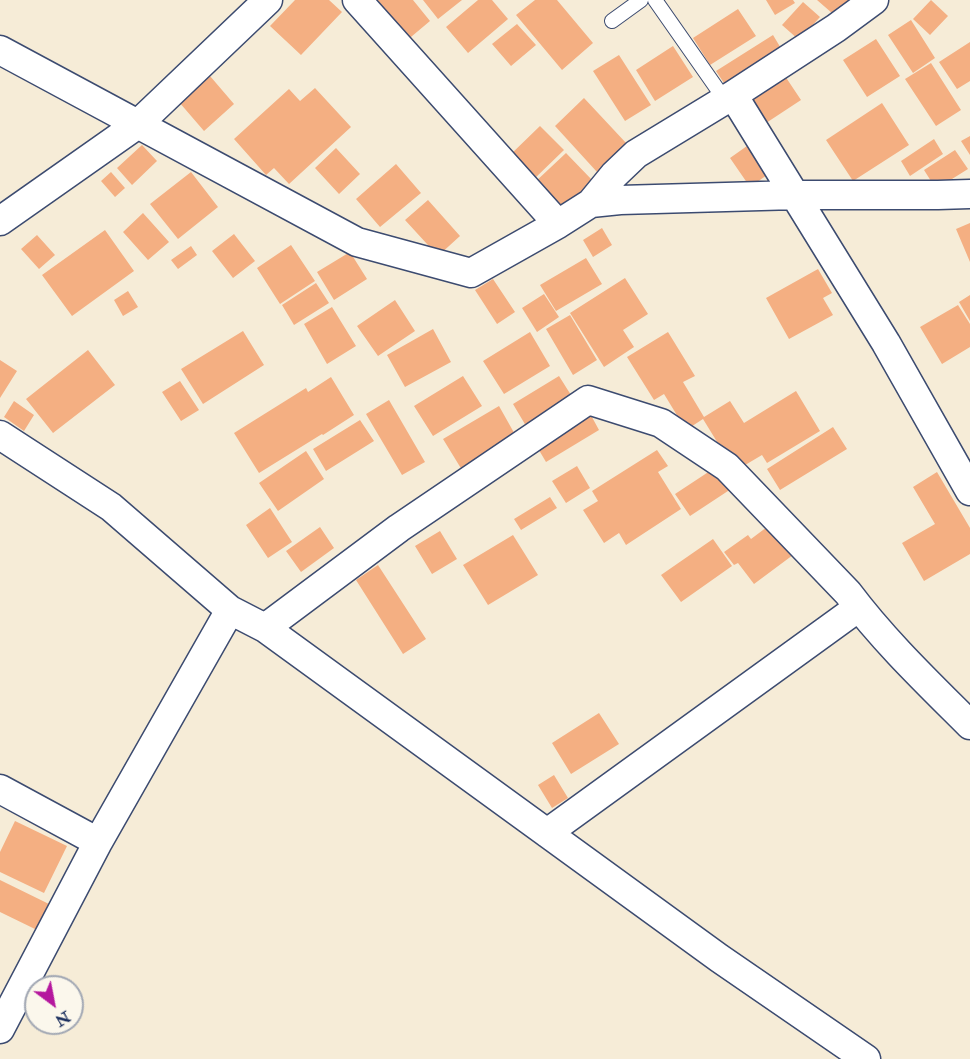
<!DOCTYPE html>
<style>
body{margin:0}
#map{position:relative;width:970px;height:1059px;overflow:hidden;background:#f6ecd7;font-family:"IM FELL Double Pica",serif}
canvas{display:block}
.north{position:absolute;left:24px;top:975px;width:60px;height:60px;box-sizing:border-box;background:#fbf7ec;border:2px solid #a1a7b3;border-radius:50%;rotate:148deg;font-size:16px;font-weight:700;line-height:24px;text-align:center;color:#1b2f5e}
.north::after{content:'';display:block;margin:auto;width:21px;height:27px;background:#b5179e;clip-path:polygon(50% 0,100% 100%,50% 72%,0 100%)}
</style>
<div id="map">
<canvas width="970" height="1059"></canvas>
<div class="north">N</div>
</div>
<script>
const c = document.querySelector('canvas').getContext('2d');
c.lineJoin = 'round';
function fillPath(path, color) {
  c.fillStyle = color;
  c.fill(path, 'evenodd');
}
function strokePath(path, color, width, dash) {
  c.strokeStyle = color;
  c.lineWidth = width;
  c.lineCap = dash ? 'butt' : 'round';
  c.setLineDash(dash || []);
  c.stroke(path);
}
fillPath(new Path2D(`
 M295,0h34l13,12 -41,43 -31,-29z
 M369,0h44l17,21 -25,21z
 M423,0h39l-24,19z
 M478,0h14l16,19 -40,34 -22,-26z
 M535,0h22l36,43 -31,27 -46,-55z
 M766,0h27l2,3 -20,12z
 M817,0h41l-18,20z
 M931,0l17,16 -18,19 -17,-16z
 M803,2l17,15 -21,23 -17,-15z
 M738,9l18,27 -46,29 -17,-27z
 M911,20l24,38 -22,15 -25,-38z
 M517,24l19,21 -25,21 -19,-22z
 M773,35l9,15 -56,36 -10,-15z
 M876,39l24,37 -33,21 -24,-37z
 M970,42v39l-13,8 -18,-27z
 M673,46l20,31 -38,24 -19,-31z
 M619,55l32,50 -26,16 -32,-50z
 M931,63l30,47 -25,16 -31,-47z
 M781,70l20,30 -38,25 -20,-31z
 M210,76l24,28 -30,27 -25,-29z
 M315,88l36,39 -62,57 -15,-16 -8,7 -32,-36 55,-50 11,12z
 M584,98l43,46 -30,28 -42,-46z
 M882,103l27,42 -56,36 -27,-41z
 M540,126l24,24 -32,31 -23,-25z
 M970,136v19l-9,-14z
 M934,139l9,15 -33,22 -9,-15z
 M142,145l15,16 -25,24 -15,-17z
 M747,146l20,29 -17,12 -20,-29z
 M336,148l24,26 -21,20 -24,-26z
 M955,150l13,19 -32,20 -12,-19z
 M566,153l27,28 -31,30 -28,-28z
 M396,164l25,29 -41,34 -24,-28z
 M111,172l14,16 -10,9 -14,-16z
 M191,172l27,35 -40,32 -28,-35z
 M428,200l32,36 -22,20 -33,-36z
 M143,213l26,29 -21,18 -25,-28z
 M970,223v39l-14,-33z
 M602,228l10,17 -19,12 -10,-17z
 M105,230l29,41 -62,45 -30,-41z
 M234,234l21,27 -22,17 -21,-27z
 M37,235l18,20 -16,14 -18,-20z
 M291,245l24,36 -35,23 -23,-36z
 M191,246l6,9 -19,14 -7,-9z
 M350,252l17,27 -33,21 -17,-28z
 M586,258l16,26 -46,27 -16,-26z
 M818,269l14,24 -9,5 10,17 -44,24 -23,-41z
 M625,278l23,36 -25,16 11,17 -30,20 -34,-54z
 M493,279l22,33 -18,12 -22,-34z
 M316,283l13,20 -35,22 -12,-20z
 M128,291l10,16 -15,9 -9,-16z
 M544,294l15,23 -22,15 -15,-24z
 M970,295v26l-11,-19z
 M395,300l20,31 -37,25 -21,-30z
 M958,305l12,19v23l-28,17 -22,-37z
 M332,307l24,39 -29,18 -23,-40z
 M570,315l27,45 -24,15 -27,-46z
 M433,329l18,33 -46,25 -18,-32z
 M243,331l21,34 -61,39 -22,-35z
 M530,332l20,34 -46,28 -21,-33z
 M668,332l27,44 -12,6 21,35 26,-16 14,22 52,-32 24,40 -53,32 -5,-8 -27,16 -32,-52 -17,11 -22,-36 -10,6 -27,-43z
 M88,350l27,35 -62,48 -27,-34z
 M0,360l17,11 -17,27z
 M463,376l19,30 -49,30 -19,-30z
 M559,376l17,27 -47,28 -16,-27z
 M331,377l23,38 -31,20 -1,-1 -63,39 -25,-40 72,-45 2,4z
 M180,381l19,29 -18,11 -19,-29z
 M389,400l36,62 -23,13 -36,-61z
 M14,401l20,14 -10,16 -20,-14z
 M499,406l18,32 -55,32 -19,-31z
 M587,408l12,22 -53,32 -13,-22z
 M360,420l14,21 -48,30 -13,-22z
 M833,427l14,22 -67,41 -13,-21z
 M657,450l11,16 -10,6 23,37 -55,36 -7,-12 -15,10 -21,-33 15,-9 -6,-10z
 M306,451l18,28 -46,32 -19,-28z
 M577,466l13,22 -24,15 -14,-22z
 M716,467l15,22 -41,27 -15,-22z
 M937,472l33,56v26l-46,27 -22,-38 33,-19 -22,-37z
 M550,497l7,11 -36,22 -7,-11z
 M270,508l22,34 -24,16 -22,-33z
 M771,524l22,31 -39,29 -16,-21 -4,2 -10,-13 24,-17 3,4z
 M320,527l14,21 -33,24 -15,-21z
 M440,531l17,28 -25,15 -17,-28z
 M513,535l25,40 -50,30 -25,-40z
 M713,539l19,27 -51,36 -20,-27z
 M378,565l48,74 -23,15 -47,-74z
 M599,713l20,31 -48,30 -19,-31z
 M554,775l14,23 -16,10 -14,-23z
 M15,821l52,25 -23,47 -44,-21v-20z
 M0,880l49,24 -12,26 -37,-18z`), '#f4af82');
const service = new Path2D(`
 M655,0l70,100
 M612,21l29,-21`);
const minor = new Path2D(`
 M357,0l201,224
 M874,0l-38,28 -103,67 153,248 84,148
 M0,50l357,192 114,31 87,-49 33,-21 29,-3 176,-5h142l32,-1
 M591,203l23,-28 22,-21 97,-59
 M0,221l138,-97 130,-124
 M0,435l111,72 119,103 35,18 454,330 147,101
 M265,628l134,-100 189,-128 73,23 66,44 121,126c36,48 80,90 122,132
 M0,789l98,53
 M547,833l312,-226
 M0,1029l98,-187 132,-232`);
strokePath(service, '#3c4b70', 16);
strokePath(minor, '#3c4b70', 31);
strokePath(service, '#fff', 14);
strokePath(minor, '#fff', 28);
</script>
